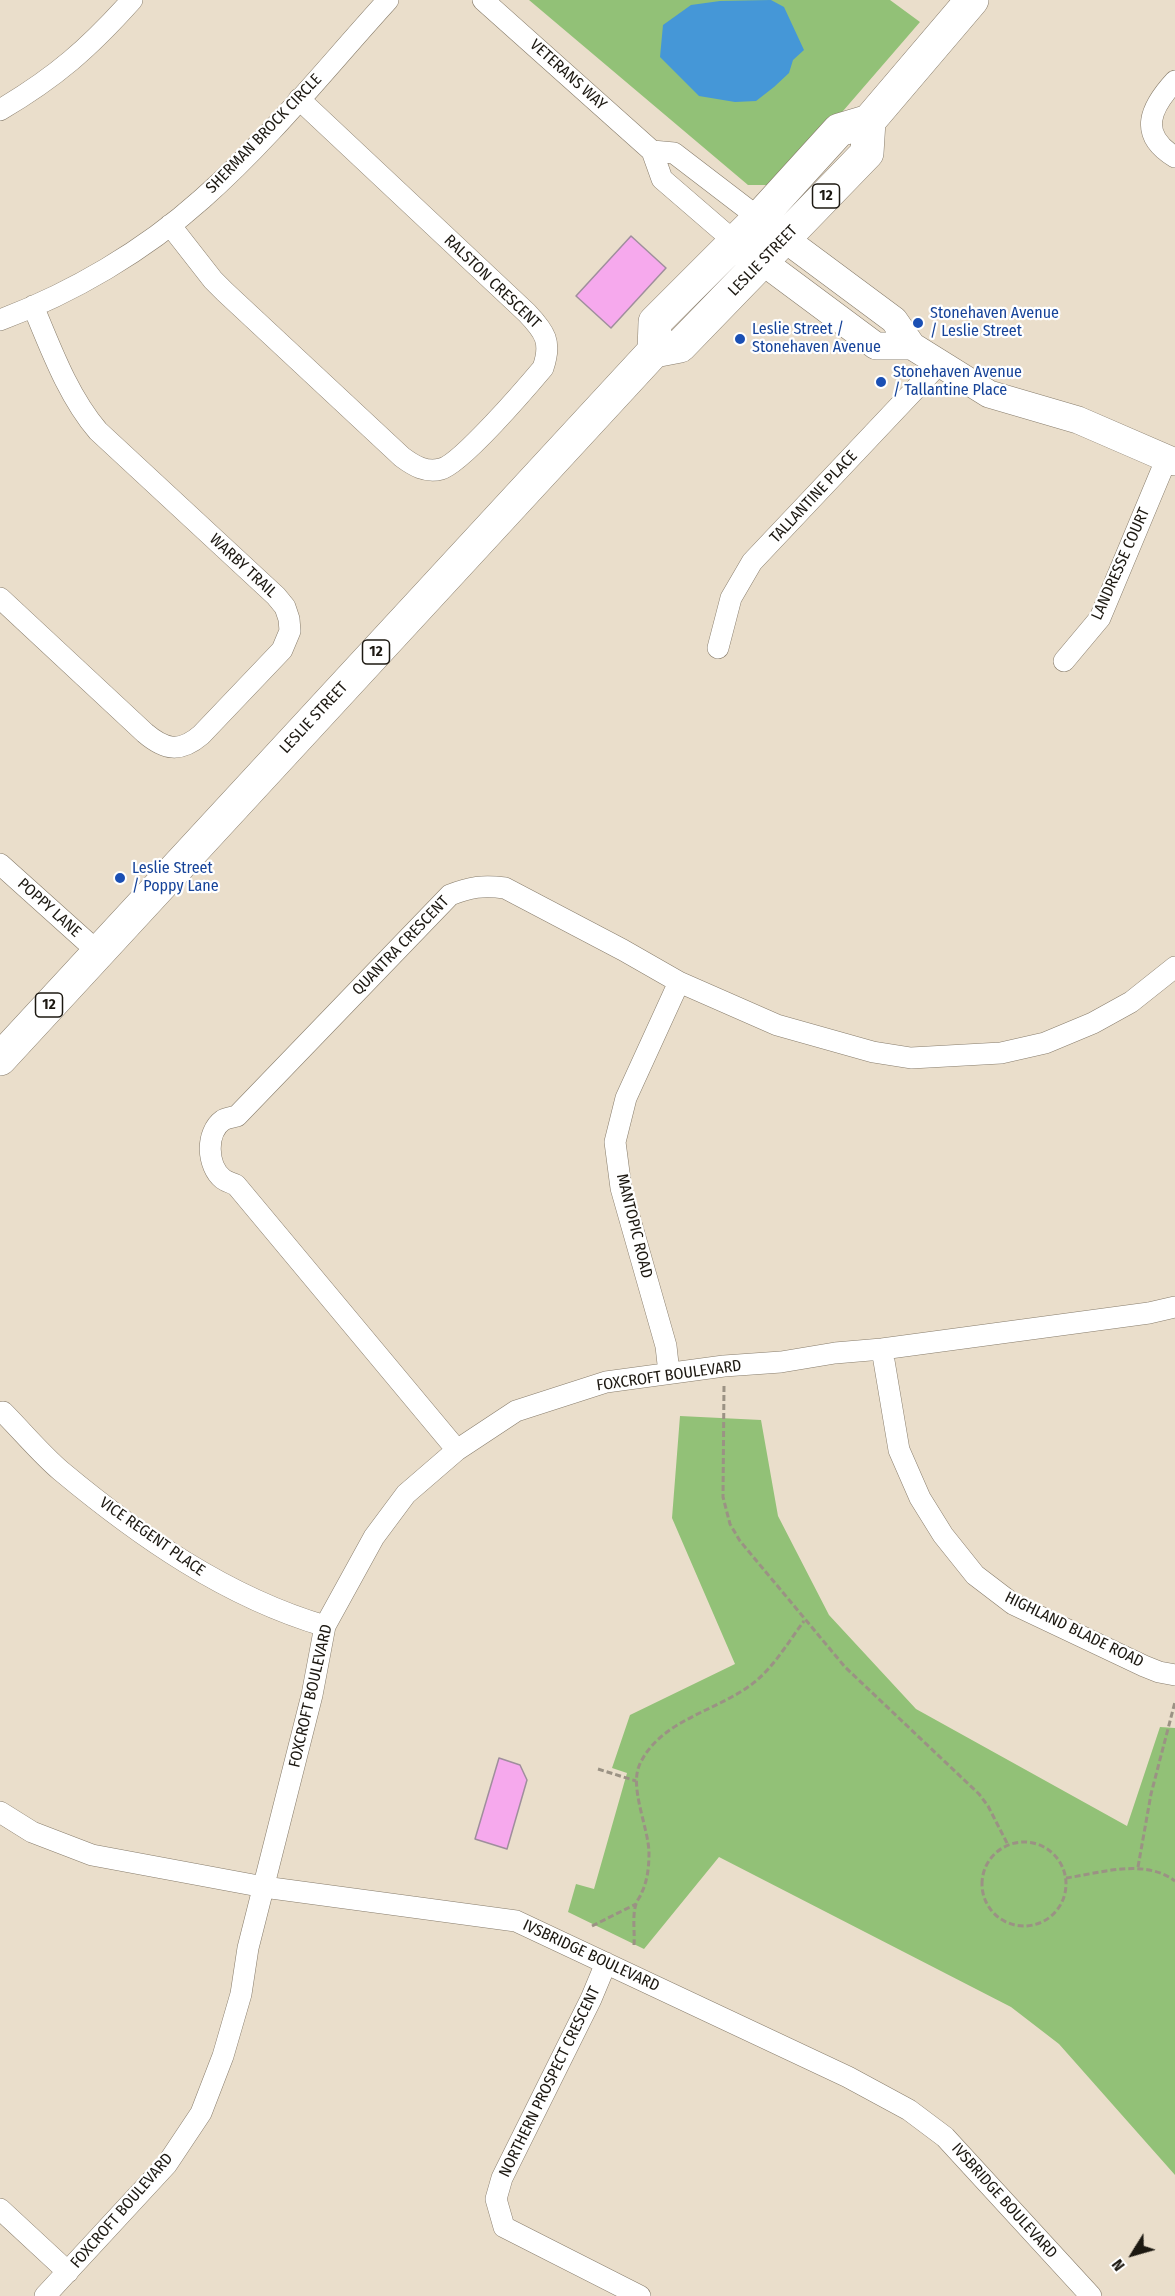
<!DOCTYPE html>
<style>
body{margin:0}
#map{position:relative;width:1175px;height:2296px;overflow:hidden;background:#eadecb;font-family:"Fira Sans Condensed",sans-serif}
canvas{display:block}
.north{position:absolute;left:1103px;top:2224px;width:60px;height:60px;-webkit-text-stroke:4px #fff;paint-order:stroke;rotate:233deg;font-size:16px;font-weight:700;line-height:24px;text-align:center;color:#1c1811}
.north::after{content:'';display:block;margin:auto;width:21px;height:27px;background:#1c1811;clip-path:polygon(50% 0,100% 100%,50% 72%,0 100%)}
</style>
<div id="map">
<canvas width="1175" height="2296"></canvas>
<div class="north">N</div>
</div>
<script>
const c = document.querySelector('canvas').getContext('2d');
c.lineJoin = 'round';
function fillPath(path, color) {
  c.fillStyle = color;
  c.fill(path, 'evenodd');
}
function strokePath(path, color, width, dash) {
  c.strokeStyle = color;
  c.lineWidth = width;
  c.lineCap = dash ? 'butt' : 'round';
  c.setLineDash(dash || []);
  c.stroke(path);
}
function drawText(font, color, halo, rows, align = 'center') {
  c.font = font + ' "Fira Sans Condensed",sans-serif';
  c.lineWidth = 4.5;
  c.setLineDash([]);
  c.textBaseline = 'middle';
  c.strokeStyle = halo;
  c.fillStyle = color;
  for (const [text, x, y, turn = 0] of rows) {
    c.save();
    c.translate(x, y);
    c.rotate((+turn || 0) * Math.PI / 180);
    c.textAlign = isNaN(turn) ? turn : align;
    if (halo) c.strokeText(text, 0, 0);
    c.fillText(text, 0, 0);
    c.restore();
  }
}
fillPath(new Path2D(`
 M529,0h361l30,22 -141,163h-31z
 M680,1416l81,4 17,96 51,99 87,94 211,117 33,-99 15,1v447l-116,-131 -48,-37 -292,-150 -75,92 -76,-37 8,-28 18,5 33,-116 -15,-5 18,-53 105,-51 -63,-146z`), '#92c177');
fillPath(new Path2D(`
 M771,0l13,7 20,43 -11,10 -4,13 -15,14 -18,14 -21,1 -36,-6 -39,-39 3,-32 28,-20 29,-4z`), '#4597d7');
const building = new Path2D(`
 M631,236l35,32 -55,60 -35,-32z
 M499,1758l21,7 7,15 -20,69 -32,-10z`);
fillPath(building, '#f6a9ed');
strokePath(building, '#9f8e9c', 1.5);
const minor = new Path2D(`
 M483,0l169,151 10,28 73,63
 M1175,81c-24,26 -38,53 0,76
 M0,110c56,-33 89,-62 132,-110
 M652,151l22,2 94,72
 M170,225l43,55 12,12 177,165c12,9 24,16 39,12 20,-5 86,-82 102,-101 9,-26 2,-36 -16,-55l-228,-214
 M0,320c72,-27 144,-69 202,-121 68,-60 125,-132 186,-199
 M0,598l145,135c20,17 35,20 56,2l81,-85 8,-19 -1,-12 -4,-12 -9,-11 -178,-165c-30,-35 -47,-82 -65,-125
 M718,648l13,-50 21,-36 187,-198
 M1064,661l36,-43 66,-158
 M0,864l98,88
 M882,1349l17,101 21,48 23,37 32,40 38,29 131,62 15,6 16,3
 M669,1373l-3,-27 -45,-158 -6,-46 11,-44 53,-116
 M3,1412c19,19 37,41 58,59 78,65 165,126 264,155
 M457,1450l-221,-265c-4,-2 -9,-3 -13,-6 -16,-13 -18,-46 0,-59 4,-2 10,-3 14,-4l213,-221c20,-8 33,-10 55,-7l118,62 56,32 98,43 96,27 38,6 90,-5 44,-10 48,-20 38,-21 44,-35
 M0,1812l32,20 60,23 172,32 252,34 332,156 61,33 36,27 146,159
 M606,1963l-15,36 -89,179 -6,21 8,28 136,69
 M0,2209l68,63
 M45,2296l122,-132 34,-51 22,-57 18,-62 7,-46 64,-253 13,-69 49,-89 32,-43 51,-44 59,-39 90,-29 118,-16 57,-4 54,-9 47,-4 267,-36 26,-6`);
const tertiary = new Path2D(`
 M785,239l109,81 18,26 77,48 89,26 97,42
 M747,250l129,96h36`);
const primary = new Path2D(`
 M654,351l1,-29 104,-104 80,-88 30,-9 103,-121
 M0,1059l654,-708 26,-5 187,-193 2,-32`);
strokePath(minor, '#877c6b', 22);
strokePath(tertiary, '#877c6b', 28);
strokePath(primary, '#877c6b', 34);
strokePath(new Path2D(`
 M724,1386l-1,111 7,27 10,17 105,126 134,127 9,12 20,39
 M598,1769l38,12
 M982 1884a42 42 0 1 1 84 0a42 42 0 1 1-84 0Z
 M1138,1867l13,-73 24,-92
 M1066,1878c35,-5 78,-20 109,3
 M592,1926l44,-22
 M634,1945c1,-12 -2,-29 2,-41 1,-4 5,-8 6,-12 6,-13 7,-27 7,-40 -1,-25 -19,-63 -10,-86 20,-47 81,-55 117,-85 19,-16 33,-40 48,-60`), '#9b9284', 3, [6, 3]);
strokePath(minor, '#fff', 21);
strokePath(tertiary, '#fff', 27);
strokePath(primary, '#fff', 33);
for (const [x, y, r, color] of [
 [918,323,6,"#1a4fb4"],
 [740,339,6,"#1a4fb4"],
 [881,382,6,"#1a4fb4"],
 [120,878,6,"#1a4fb4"]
]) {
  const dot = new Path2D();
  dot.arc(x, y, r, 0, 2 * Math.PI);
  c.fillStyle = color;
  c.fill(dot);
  strokePath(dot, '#fff', 2);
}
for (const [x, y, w] of [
 [826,196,27],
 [376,652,27],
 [49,1005,27]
]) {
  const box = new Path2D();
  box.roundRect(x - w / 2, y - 12, w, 24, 4.5);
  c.fillStyle = '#fff';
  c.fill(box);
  strokePath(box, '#1c1811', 1.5);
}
drawText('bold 15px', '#1c1811', null, [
 ["12",826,196],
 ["12",376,652],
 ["12",49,1005]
]);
drawText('16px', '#1c1811', '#fff', [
 ["VETERANS WAY",568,75,42],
 ["SHERMAN BROCK CIRCLE",264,134,-46],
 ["LESLIE STREET",763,261,-46],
 ["RALSTON CRESCENT",492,282,44],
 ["TALLANTINE PLACE",814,497,-47],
 ["LANDRESSE COURT",1121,564,-66],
 ["WARBY TRAIL",243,566,43],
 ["LESLIE STREET",314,718,-47],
 ["POPPY LANE",49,908,42],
 ["QUANTRA CRESCENT",401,946,-46],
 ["MANTOPIC ROAD",634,1226,76],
 ["FOXCROFT BOULEVARD",669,1376,-8],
 ["VICE REGENT PLACE",152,1537,35],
 ["HIGHLAND BLADE ROAD",1074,1630,26],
 ["FOXCROFT BOULEVARD",311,1696,-77],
 ["IVSBRIDGE BOULEVARD",591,1956,25],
 ["NORTHERN PROSPECT CRESCENT",550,2082,-64],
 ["IVSBRIDGE BOULEVARD",1004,2201,48],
 ["FOXCROFT BOULEVARD",122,2211,-49]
]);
drawText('16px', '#164399', '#fff', [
 ["Stonehaven Avenue",930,314],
 ["/ Leslie Street",930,332],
 ["Leslie Street /",752,330],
 ["Stonehaven Avenue",752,348],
 ["Stonehaven Avenue",893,373],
 ["/ Tallantine Place",893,391],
 ["Leslie Street",132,869],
 ["/ Poppy Lane",132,887]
], 'left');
</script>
